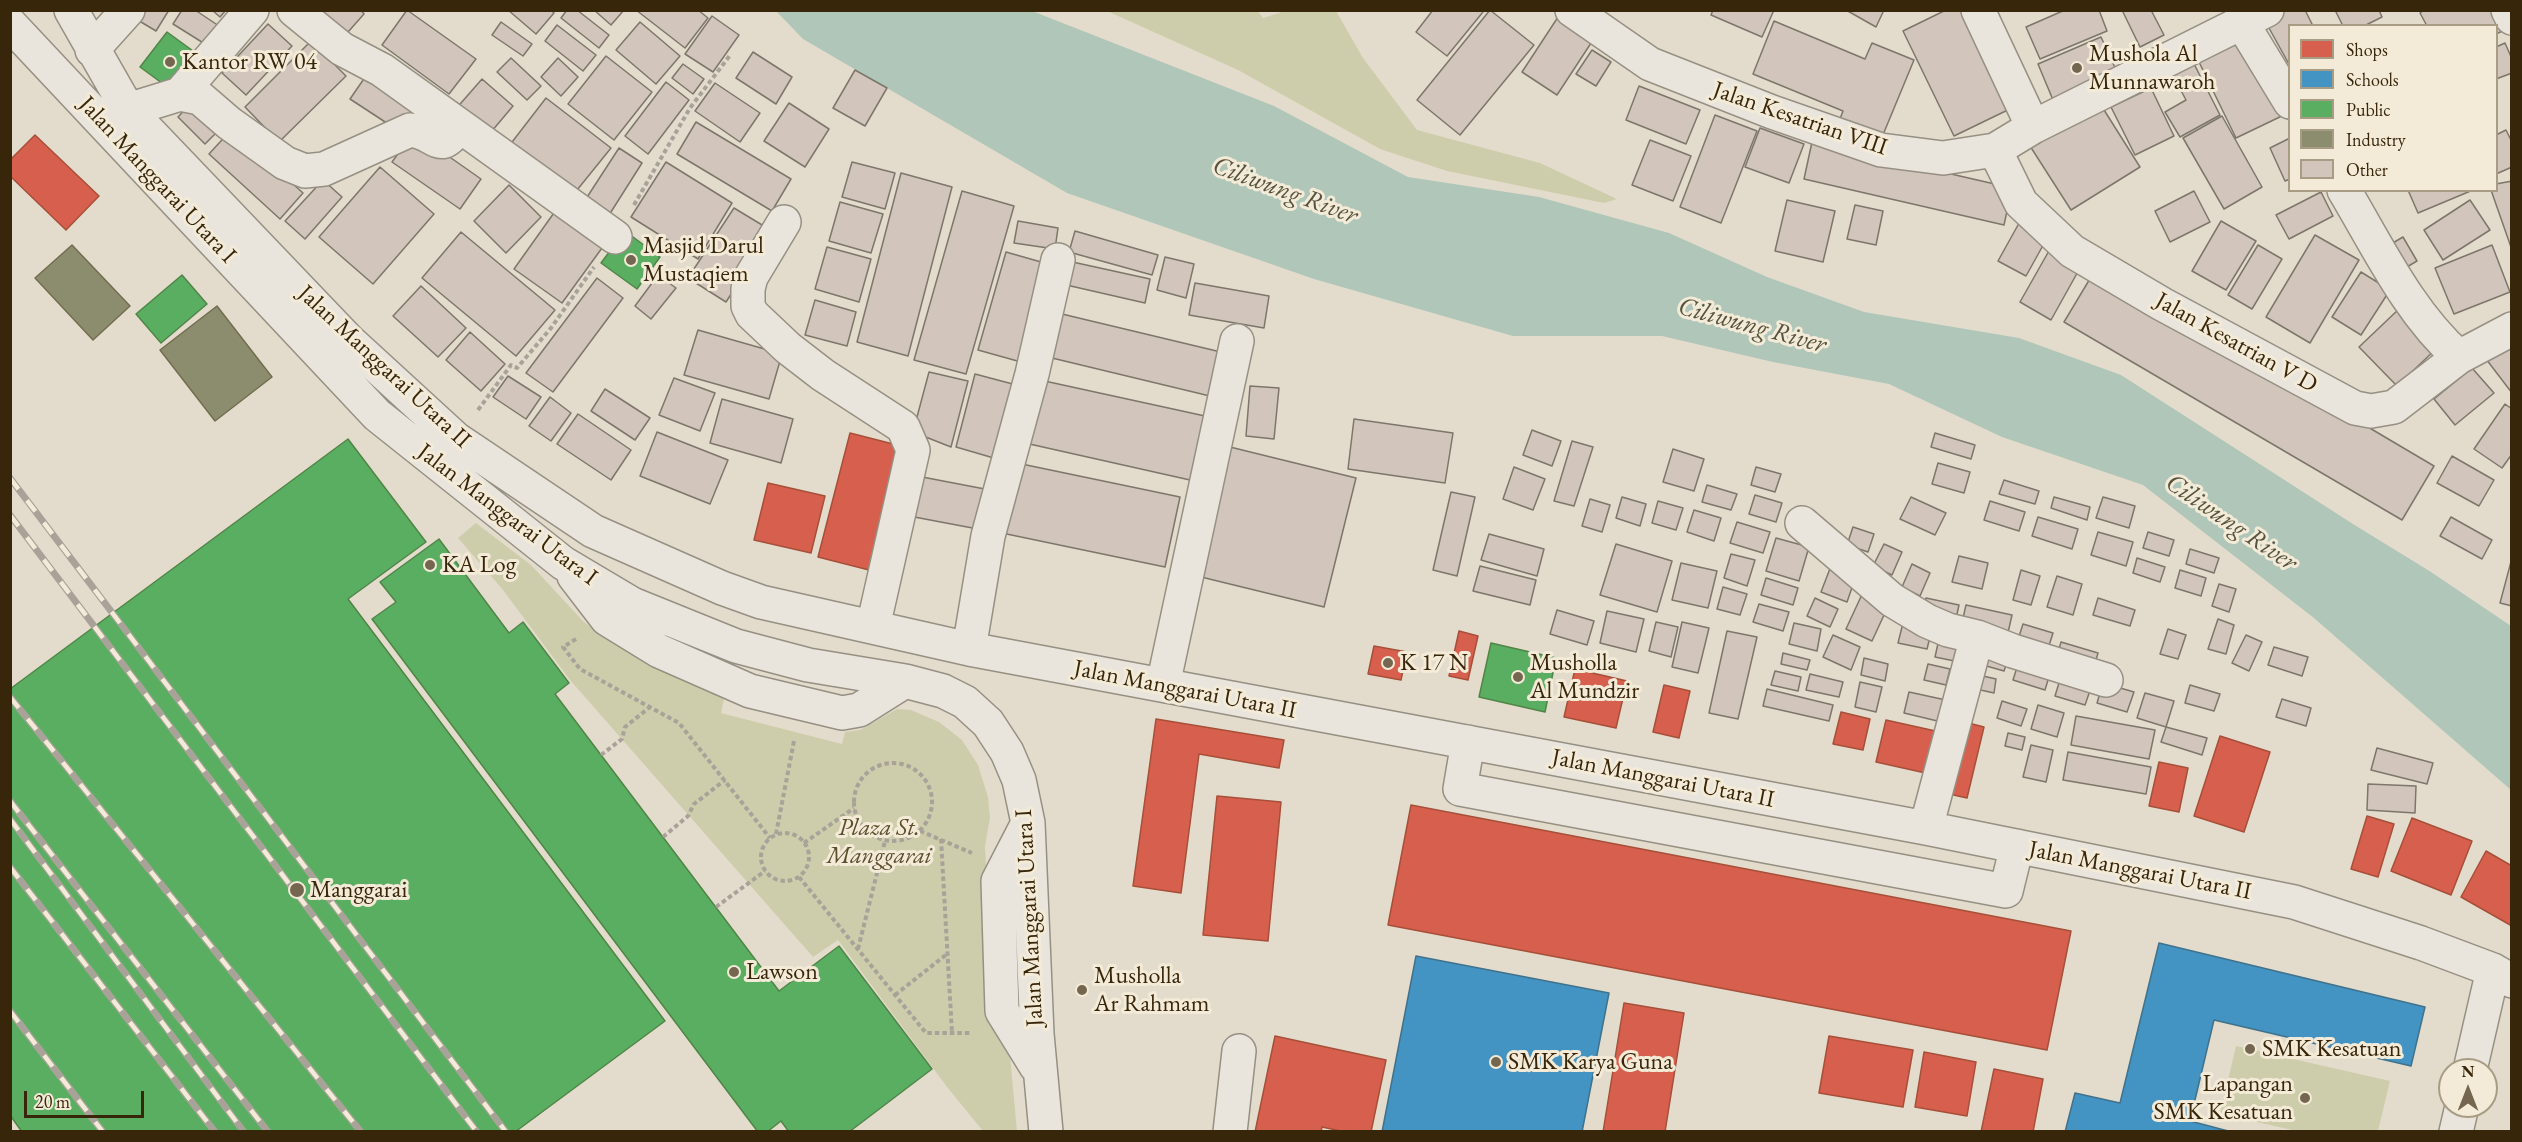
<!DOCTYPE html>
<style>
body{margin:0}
#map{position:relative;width:2522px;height:1142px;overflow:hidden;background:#e3dccc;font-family:"EB Garamond",serif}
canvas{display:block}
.frame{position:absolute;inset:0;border:12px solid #38260b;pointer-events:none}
.legend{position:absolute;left:2288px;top:24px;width:210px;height:168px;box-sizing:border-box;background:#f3ebd7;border:2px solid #a89c85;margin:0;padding:8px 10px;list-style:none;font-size:18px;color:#38260b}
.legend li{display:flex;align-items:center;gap:12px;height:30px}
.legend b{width:30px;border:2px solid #a89c85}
.north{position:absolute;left:2438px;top:1058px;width:60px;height:60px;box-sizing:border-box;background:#f3ebd7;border:2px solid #a89c85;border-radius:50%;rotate:0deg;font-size:16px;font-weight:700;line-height:24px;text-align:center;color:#38260b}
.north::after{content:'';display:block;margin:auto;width:21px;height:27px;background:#74664f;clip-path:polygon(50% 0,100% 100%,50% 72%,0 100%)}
.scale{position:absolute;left:24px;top:1091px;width:120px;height:27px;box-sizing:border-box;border:3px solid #38260b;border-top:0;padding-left:8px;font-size:18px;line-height:21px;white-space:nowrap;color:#38260b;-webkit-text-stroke:4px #f3ebd7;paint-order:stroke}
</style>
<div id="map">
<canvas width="2522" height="1142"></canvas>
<div class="frame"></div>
<ul class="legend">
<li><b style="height:16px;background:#d6604d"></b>Shops</li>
<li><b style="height:16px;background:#4393c3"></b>Schools</li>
<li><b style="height:16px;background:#5aae61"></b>Public</li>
<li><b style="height:16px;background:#8c8c6e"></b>Industry</li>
<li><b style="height:16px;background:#d2c5bb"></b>Other</li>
</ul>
<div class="north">N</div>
<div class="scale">20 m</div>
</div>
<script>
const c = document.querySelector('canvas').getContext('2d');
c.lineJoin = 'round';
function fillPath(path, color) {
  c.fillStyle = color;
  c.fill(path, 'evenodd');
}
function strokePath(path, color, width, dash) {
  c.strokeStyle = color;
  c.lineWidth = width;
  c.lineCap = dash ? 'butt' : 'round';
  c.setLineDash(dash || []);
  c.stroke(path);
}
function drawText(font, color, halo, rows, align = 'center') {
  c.font = font + ' "EB Garamond",serif';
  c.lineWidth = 6;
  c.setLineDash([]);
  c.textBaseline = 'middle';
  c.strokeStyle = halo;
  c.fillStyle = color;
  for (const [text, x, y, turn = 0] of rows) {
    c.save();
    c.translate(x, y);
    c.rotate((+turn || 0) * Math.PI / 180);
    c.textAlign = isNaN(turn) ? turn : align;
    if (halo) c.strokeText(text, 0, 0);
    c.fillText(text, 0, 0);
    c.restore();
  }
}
fillPath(new Path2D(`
 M1257,10l6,8 22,-7h51l27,47 54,72 123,33 77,36 -13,4 -157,-32 -67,-22 -142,-79 -131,-59z
 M476,523l55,42 52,56 22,17 45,23 75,34 -4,18 121,31 3,-12 15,-2 37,-21 14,1 28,12 23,18 16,25 10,32 2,21 -5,28 9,174 16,36 7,75h-34l-36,-44 -109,-147 -25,17 -243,-277 -67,-90 -45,-52z
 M2236,1046l154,35 -12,50h-81l-77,-17z`), '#cecdab');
fillPath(new Path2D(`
 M776,11h256l242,95 134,71 131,20 130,36 98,44 97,35 155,26 102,37 232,149 78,48 80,54v164l-197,-172 -171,-133 -141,-48 -113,-53 -116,-22 -111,-26h-149l-199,-57 -247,-86 -264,-154z`), '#afc6b9');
const shops = new Path2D(`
 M35,135l64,61 -33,34 -56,-54v-16z
 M850,433l51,13 -32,124 -51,-13z
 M768,483l57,13 -14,57 -57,-13z
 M1459,631l19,5 -10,44 -19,-4z
 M1374,646l33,6 -6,28 -33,-6z
 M1575,669l52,12 -11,47 -52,-11z
 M1664,685l26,6 -11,47 -26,-6z
 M1841,712l29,7 -7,31 -30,-6z
 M1156,719l128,21 -5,28 -80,-14 -18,139 -48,-7z
 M1886,720l54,12 -10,42 -54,-12z
 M1957,720l27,7 -17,71 -27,-6z
 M2220,736l50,16 -26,80 -50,-16z
 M2159,762l29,6 -9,44 -30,-6z
 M1217,796l64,6 -13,139 -65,-6z
 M1411,805l660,126 -24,119 -659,-125z
 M2367,816l27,8 -16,53 -27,-8z
 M2412,818l60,23 -21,54 -60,-24z
 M2486,851l26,15v60l-51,-29z
 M1624,1003l60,10 -19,119h-62z
 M1275,1036l111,24 -15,72h-26l-23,-5 -1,5h-66z
 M1829,1036l84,14 -10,57 -84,-14z
 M1924,1052l52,10 -9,54 -52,-9z
 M1994,1069l49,10 -10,53h-52z`);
fillPath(shops, '#d6604d');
strokePath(shops, '#a74f39', 1.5);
const schools = new Path2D(`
 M2159,943l266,64 -14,59 -197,-46 -24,101 42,11h-167l10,-39 45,10z
 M1416,956l193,37 -27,139h-200z`);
fillPath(schools, '#4393c3');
strokePath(schools, '#40728c', 1.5);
const public = new Path2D(`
 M167,32l33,24 -26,36 -34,-25z
 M625,231l35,26 -23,32 -36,-26z
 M182,275l25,29 -46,39 -25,-29z
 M348,439l78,103 -78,57 317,422 -150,111h-493l-12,-17v-426z
 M439,539l70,94 14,-11 46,61 -14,11 224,297 60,-45 93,123 -83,63h-60l-8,-11 -14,11h-9l-386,-513 24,-17 -16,-20z
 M1491,643l65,15 -11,54 -66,-15z`);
fillPath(public, '#5aae61');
strokePath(public, '#508547', 1.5);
const industry = new Path2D(`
 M72,245l58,61 -37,34 -58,-62z
 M217,306l55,71 -57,44 -55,-71z`);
fillPath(industry, '#8c8c6e');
strokePath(industry, '#736d50', 1.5);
const building = new Path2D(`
 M142,10h27l-13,21 -20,-12z
 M182,10h13l30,20 -12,19 -40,-25z
 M212,10h14l-6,7z
 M312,10h49l3,4 -24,27z
 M407,10l69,49 -27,35 -67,-49z
 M508,10h43l3,3 -18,21z
 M567,10h10l32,25 -10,13 -38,-30z
 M594,10h30l-13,15z
 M636,10h62l10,8 -23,30z
 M1433,10h48l2,2 -36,44 -31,-24z
 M1490,10l44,35 -74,90 -43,-35z
 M1713,10h61l-12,27 -51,-22z
 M1846,10h38l-8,17z
 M1946,10h24l46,96 -62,30 -51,-105z
 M2065,10h34l8,21 -67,28 -14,-32z
 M2122,10h29l13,25 -24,12z
 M2281,10h24l8,16h-23v40l-26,-47z
 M2335,10h44l3,7 -18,9h-21z
 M2424,10h79l8,17 -15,7v-8h-69l-7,-13z
 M1560,14l35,23 -38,58 -35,-23z
 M712,16l27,19 -26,37 -28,-18z
 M1774,21l91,38 7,-16 42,17 -34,82 -42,-18 5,-13 -90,-37z
 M501,22l31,22 -9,12 -31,-21z
 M640,22l40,34 -24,28 -40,-34z
 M268,24l24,22 -46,49 -24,-22z
 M557,25l39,30 -13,16 -38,-30z
 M2101,37l16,35 -64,28 -15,-36z
 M2249,38l37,76 -50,24 -37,-76z
 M311,41l35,35 -67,66 -34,-35z
 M2505,43l7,16v14l-16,6v-32z
 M1592,50l19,12 -15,24 -20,-12z
 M753,52l39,25 -16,27 -40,-26z
 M606,56l46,36 -38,48 -46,-36z
 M2190,56l30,59 -40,22 -15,-25 21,-12 -17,-32z
 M511,58l30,28 -14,14 -30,-28z
 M558,58l20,19 -17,19 -20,-19z
 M683,64l21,15 -11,15 -21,-16z
 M370,70l52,34 -20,29 -52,-34z
 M855,70l32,18 -22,38 -32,-18z
 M482,79l31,27 -27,32 -32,-27z
 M666,82l23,18 -41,54 -23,-18z
 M715,83l45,30 -20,29 -45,-31z
 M1639,86l61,24 -14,34 -60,-24z
 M2151,88l23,48 -39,19 -24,-48z
 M546,98l65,50 -38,47 -64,-49z
 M193,101l28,27 -16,16 -27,-27z
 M2099,102l41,65 -69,43 -41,-64z
 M789,103l40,26 -24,38 -41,-26z
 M1715,115l42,16 -36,92 -41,-16z
 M2222,116l40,71 -38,22 -41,-71z
 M696,122l95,57 -19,32 -95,-57z
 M1760,128l44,16 -15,39 -44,-16z
 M232,129l71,64 -23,26 -71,-65z
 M2506,130l6,12v25l-16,7v-39z
 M414,132l67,47 -21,30 -68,-47z
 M2290,138v41l-5,2 -15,-33z
 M1650,140l41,16 -18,45 -41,-16z
 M1812,142l200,46 -8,37 -200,-46z
 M619,148l23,15 -38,60 -24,-15z
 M666,162l66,41 -34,56 -67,-42z
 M852,162l43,11 -10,36 -43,-12z
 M380,167l54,47 -61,70 -54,-47z
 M901,173l51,14 -44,169 -51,-14z
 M323,180l19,17 -37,42 -20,-18z
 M2512,181v69l-21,-60h5v-6z
 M509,185l32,32 -35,36 -32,-32z
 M2408,190h65l-55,23z
 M962,191l52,15 -48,168 -52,-14z
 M2194,191l16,31 -40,20 -15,-31z
 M2321,192l12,24 -44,23 -13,-24z
 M1787,200l48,11 -12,51 -48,-11z
 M2470,200l20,30 -47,30 -19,-30z
 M840,202l43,12 -12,39 -42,-12z
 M561,203l49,34 -48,66 -48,-34z
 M1855,205l28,6 -7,34 -29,-6z
 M734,208l38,23 -46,71 -38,-24z
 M2023,216l28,15 -25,45 -28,-15z
 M1018,221l40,7 -3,21 -41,-6z
 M2221,221l35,20 -30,49 -34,-19z
 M1075,231l83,24 -6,20 -83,-23z
 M461,232l94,78 -39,46 -94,-78z
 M2315,235l44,25 -49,83 -44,-26z
 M2403,237l14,24 -17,10 -14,-24z
 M2054,242l31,17 -34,61 -31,-18z
 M2258,245l24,14 -30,50 -24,-14z
 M2492,245l18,47 -56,22 -19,-46z
 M827,247l44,12 -12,43 -44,-13z
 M1006,252l42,12 -27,98 -43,-12z
 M1165,257l29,7 -8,34 -29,-8z
 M1068,261l82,18 -5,24 -83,-19z
 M2097,267l337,199 -32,54 -338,-198z
 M2361,272l29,18 -29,45 -29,-18z
 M658,275l18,13 -25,31 -16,-13z
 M597,278l26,20 -70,94 -27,-19z
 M1195,283l74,13 -5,32 -75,-13z
 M421,286l45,42 -28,29 -45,-41z
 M815,300l41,12 -9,34 -42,-11z
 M2400,308l38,39 -41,39 -38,-39z
 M1062,314l163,39 -11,44 -162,-39z
 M698,330l84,24 -13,45 -85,-24z
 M470,332l35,32 -24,27 -35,-31z
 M2512,335v58l-29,-38z
 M2472,368l22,25 -39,32 -21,-26z
 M929,372l39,9 -17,66 -38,-15z
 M975,374l49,13 -20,74 -48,-14z
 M508,376l33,21 -15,22 -33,-22z
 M674,378l41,15 -15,38 -41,-16z
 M1040,380l165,36 -15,64 -165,-37z
 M1250,386l29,2 -5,51 -28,-3z
 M605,389l45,29 -15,22 -44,-29z
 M550,397l21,16 -20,28 -22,-15z
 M722,399l71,20 -12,44 -71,-20z
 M2505,404l7,5v45l-10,14 -28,-19z
 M578,414l53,36 -20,30 -54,-36z
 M1354,419l99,14 -8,50 -97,-14z
 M1532,430l29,11 -9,25 -29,-11z
 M657,432l71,28 -18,44 -70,-28z
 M1935,433l40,12 -4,14 -40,-12z
 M1572,441l21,6 -19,59 -20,-5z
 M1230,447l126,31 -32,129 -127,-31z
 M1673,449l31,10 -10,32 -31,-9z
 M2452,456l42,24 -15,26 -42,-23z
 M1012,462l168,35 -15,70 -168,-35z
 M1938,463l32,9 -6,21 -32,-9z
 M1514,467l31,12 -12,31 -30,-11z
 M1756,467l25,7 -6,18 -24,-7z
 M917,476l73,14 -7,40 -74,-14z
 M2004,480l35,11 -4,13 -36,-10z
 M1707,485l30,9 -6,16 -29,-8z
 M1451,492l24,5 -18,79 -24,-6z
 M1755,495l27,8 -6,19 -27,-8z
 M1622,497l24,7 -6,22 -24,-8z
 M1911,497l35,16 -11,22 -35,-16z
 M2054,497l36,10 -3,13 -36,-12z
 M2103,497l32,9 -6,22 -33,-10z
 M1590,499l20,6 -8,27 -20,-6z
 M1658,501l25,7 -7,22 -24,-7z
 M1990,501l35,11 -6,19 -35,-11z
 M1694,510l27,8 -7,23 -27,-9z
 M2038,517l40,12 -6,20 -40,-13z
 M2451,517l41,23 -10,19 -42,-23z
 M1737,522l33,10 -7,21 -33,-10z
 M1853,527l21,7 -6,18 -21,-7z
 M2098,532l35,10 -7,24 -35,-11z
 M2148,532l26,8 -5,16 -26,-8z
 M1489,534l55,15 -7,27 -56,-16z
 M1776,538l33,9 -10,34 -33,-10z
 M1616,544l56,17 -15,51 -57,-17z
 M1884,544l18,8 -10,23 -19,-9z
 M2190,549l29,9 -5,15 -28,-9z
 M1731,554l24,6 -8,26 -23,-8z
 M1959,556l29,7 -6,26 -30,-7z
 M2137,558l28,9 -5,15 -27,-9z
 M2512,558v48l-12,-3z
 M1681,563l36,8 -9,37 -36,-8z
 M1912,564l18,9 -10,23 -18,-9z
 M1480,566l56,14 -6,25 -57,-14z
 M1831,566l25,10 -9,26 -26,-10z
 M2021,570l19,6 -9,29 -18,-5z
 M2180,570l26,8 -5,18 -26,-8z
 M2057,576l25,8 -9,31 -26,-8z
 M1766,578l32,10 -5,17 -32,-10z
 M2219,584l17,5 -7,23 -17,-6z
 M1723,587l24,7 -7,21 -23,-6z
 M1864,590l26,12 -18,39 -26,-12z
 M1815,598l23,11 -8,18 -23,-11z
 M1926,598l33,7 -4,18 -33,-8z
 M2098,598l37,12 -5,16 -37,-11z
 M1759,604l30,8 -6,19 -30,-9z
 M1966,605l46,10 -5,22 -46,-10z
 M1557,610l37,11 -7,24 -37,-11z
 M1607,611l37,8 -8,33 -36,-9z
 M2218,619l16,6 -8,29 -18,-5z
 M1656,622l22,5 -7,30 -22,-6z
 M1682,622l27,6 -11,45 -26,-6z
 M1794,623l27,6 -4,22 -28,-7z
 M1903,623l29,6 -5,20 -29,-6z
 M2023,624l30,9 -7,22 -30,-9z
 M2168,629l18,6 -8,24 -18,-5z
 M1727,631l30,6 -19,82 -29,-6z
 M1833,635l27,12 -9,23 -28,-13z
 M2246,635l16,7 -13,29 -17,-8z
 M1939,639l29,6 -4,18 -29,-6z
 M2061,642l37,11 -5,18 -37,-11z
 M1981,647l28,9 -5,15 -28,-8z
 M2274,647l34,10 -6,19 -34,-11z
 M1783,653l27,7 -3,10 -26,-6z
 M1864,658l24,6 -3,17 -24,-6z
 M2019,661l32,9 -6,20 -32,-10z
 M1928,664l22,5 -4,16 -22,-5z
 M1775,671l26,6 -3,14 -27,-6z
 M1970,673l26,6 -2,14 -27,-6z
 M2062,673l31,9 -8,23 -30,-9z
 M1810,674l33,8 -4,15 -33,-7z
 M1860,682l22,5 -6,25 -21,-5z
 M2103,683l31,9 -7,20 -30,-9z
 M2190,685l30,9 -6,17 -29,-8z
 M1767,689l66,16 -4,16 -66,-15z
 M1909,692l46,10 -5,22 -46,-11z
 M2145,693l29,8 -8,26 -29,-9z
 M2282,699l29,9 -5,18 -30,-9z
 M2002,701l25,8 -6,17 -24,-8z
 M2038,705l26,8 -7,24 -26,-8z
 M2076,716l79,14 -6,29 -78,-14z
 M2166,727l41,11 -5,17 -41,-13z
 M2008,733l17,4 -3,13 -17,-4z
 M2031,745l22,5 -7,32 -23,-5z
 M2377,748l56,15 -6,21 -56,-14z
 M2068,752l83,15 -5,27 -83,-14z
 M2368,784l48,2 -1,27 -48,-3z`);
fillPath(building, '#d2c5bb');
strokePath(building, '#7d766a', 1.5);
const minor = new Path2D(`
 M71,10l57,100 220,230 108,99 137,92 129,57 39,14 208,47 957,179 368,74 127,41 72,27 19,11
 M294,10l48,39 40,21 233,167
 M1572,10l78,54 122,48 109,38 62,8 52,-8 38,-23 234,-117
 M1978,10l55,117
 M2508,10l4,8
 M2242,23l48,79
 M10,24l367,391 186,148 69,41 104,42 72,19 97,16 38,10 22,11 23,21 19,29 12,28 9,43 9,211 9,98
 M92,50l36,-40
 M180,94l72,-84
 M128,110l52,-16 20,4 29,25 56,40 20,8 19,-2 86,-39c26,2 30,28 49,-5
 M1995,150l26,53 51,48 90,53 193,104 16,3 23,-4 65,-50 53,-28
 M2344,190c34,57 65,123 115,167
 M784,222l-33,55 -3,12v17l4,8 36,34 35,27 80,52 10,23 -40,177
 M1802,523l90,77 35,21 21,9 29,7 36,14 93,29
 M574,576l33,43 52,32 91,40 92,22 17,-3 46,-29
 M969,649l19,-113 44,-162 26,-114
 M1163,685l74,-344
 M1468,742l-8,47 546,102 11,-45
 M1028,823l-30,58 4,130 34,55
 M1926,828l51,-191
 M2470,1070l23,-100
 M1230,1132l9,-81
 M2456,1132l6,-26`);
strokePath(minor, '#969083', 36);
strokePath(new Path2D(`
 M634,205l56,-97 41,-54
 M478,410l33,-45 6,3 34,-40 43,-61
 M576,639l-13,8 17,22 99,54 91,115
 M601,755l21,-16 3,-12 25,-20
 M854 802a39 39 0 1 1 78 0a39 39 0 1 1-78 0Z
 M920,831l52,22
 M761 857a24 24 0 1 1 48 0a24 24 0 1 1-48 0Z
 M776,834l18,-93
 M663,837l25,-21 6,-12 31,-24
 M941,839l11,194
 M804,843l50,-35
 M799,877l127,156h45
 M716,907l49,-36
 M858,949l27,-108
 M895,995l52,-41`), '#a8a299', 4, [4.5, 3]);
strokePath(minor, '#e9e5dd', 33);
const rail = new Path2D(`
 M10,478l496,654
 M10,515l467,617
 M10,697l351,435
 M10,801l258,331
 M10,819l234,313
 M10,867l205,265
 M10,1011l93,121`);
strokePath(rail, '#a8a299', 7);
strokePath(rail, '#f3ebd7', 4.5, [14]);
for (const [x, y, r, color] of [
 [170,62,6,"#74664f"],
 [2077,68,6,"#74664f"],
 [631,260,6,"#74664f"],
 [430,565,6,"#74664f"],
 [1388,663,6,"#74664f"],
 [1518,677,6,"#74664f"],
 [297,890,8,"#74664f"],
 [734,972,6,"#74664f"],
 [1082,990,6,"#74664f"],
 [2250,1049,6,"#74664f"],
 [1496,1062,6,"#74664f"],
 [2305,1098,6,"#74664f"]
]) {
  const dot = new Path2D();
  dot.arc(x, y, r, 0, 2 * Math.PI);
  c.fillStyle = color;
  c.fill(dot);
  strokePath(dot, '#f3ebd7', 2);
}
drawText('24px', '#38260b', '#f3ebd7', [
 ["Mushola Al",2089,54],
 ["Munnawaroh",2089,82],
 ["Kantor RW 04",182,62],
 ["Masjid Darul",643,246],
 ["Mustaqiem",643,274],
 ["KA Log",442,565],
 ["K 17 N",1400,663],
 ["Musholla",1530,663],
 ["Al Mundzir",1530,691],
 ["Manggarai",310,890],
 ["Lawson",746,972],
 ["Musholla",1094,976],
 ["Ar Rahmam",1094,1004],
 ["SMK Kesatuan",2262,1049],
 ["SMK Karya Guna",1508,1062],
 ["Lapangan",2293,1084,"right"],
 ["SMK Kesatuan",2293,1112,"right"]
], 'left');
drawText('24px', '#38260b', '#f3ebd7', [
 ["Jalan Kesatrian VIII",1800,119,19],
 ["Jalan Manggarai Utara I",157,180,47],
 ["Jalan Kesatrian V D",2236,343,29],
 ["Jalan Manggarai Utara II",384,367,43],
 ["Jalan Manggarai Utara I",507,515,37],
 ["Jalan Manggarai Utara II",1185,690,11],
 ["Jalan Manggarai Utara II",1663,779,11],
 ["Jalan Manggarai Utara II",2140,871,11],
 ["Jalan Manggarai Utara I",1030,918,-93]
]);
drawText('italic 24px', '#594d2c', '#f3ebd7', [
 ["Plaza St.",879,828],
 ["Manggarai",879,856]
]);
drawText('italic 26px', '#55533d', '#f3ebd7', [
 ["Ciliwung River",1285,191,20],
 ["Ciliwung River",1752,326,15],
 ["Ciliwung River",2231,523,34]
]);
</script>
